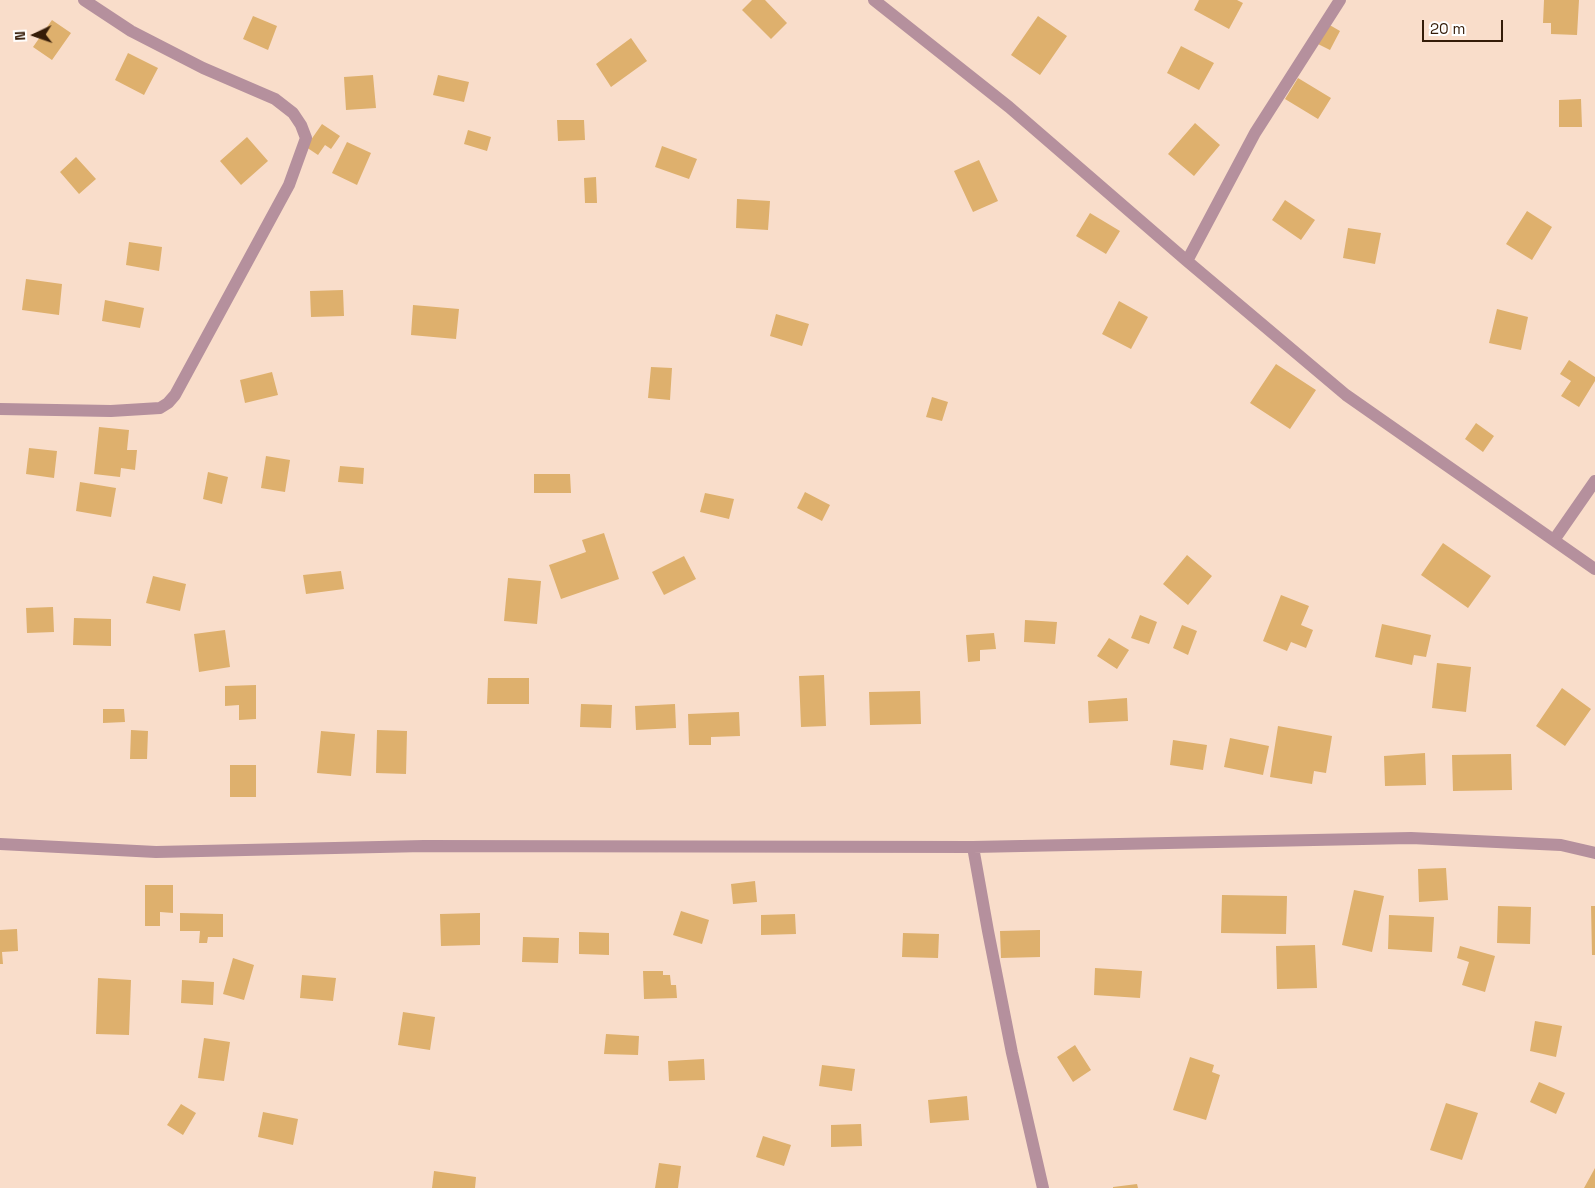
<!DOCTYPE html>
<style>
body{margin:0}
#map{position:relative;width:1595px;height:1188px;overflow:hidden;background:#f9ddca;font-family:"Space Grotesk",sans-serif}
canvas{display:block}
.north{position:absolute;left:10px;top:10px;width:50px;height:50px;-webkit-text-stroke:4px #fff;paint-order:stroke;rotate:267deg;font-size:14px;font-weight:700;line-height:20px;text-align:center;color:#351c08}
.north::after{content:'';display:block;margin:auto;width:18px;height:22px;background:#351c08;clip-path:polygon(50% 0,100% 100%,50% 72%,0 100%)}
.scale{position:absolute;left:1422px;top:20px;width:81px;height:22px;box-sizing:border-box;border:2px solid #351c08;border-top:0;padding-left:6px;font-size:15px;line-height:18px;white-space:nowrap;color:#351c08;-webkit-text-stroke:4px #fff;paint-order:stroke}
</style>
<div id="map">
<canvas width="1595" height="1188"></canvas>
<div class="north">N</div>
<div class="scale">20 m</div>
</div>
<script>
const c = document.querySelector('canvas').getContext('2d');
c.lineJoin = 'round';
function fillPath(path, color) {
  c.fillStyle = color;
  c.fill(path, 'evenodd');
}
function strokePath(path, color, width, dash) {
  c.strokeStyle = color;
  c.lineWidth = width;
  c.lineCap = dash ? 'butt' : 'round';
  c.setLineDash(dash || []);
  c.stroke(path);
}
fillPath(new Path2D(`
 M752,0h13l22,23 -16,16 -29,-29z
 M1199,0h38l6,3 -14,26 -35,-19z
 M1544,0h35l-2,35 -26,-1v-11h-8z
 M253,16l24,10 -9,24 -25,-11z
 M1038,16l29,20 -27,39 -29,-20z
 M52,20l19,13 -19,27 -19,-13z
 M1321,20l19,11 -10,19 -20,-10z
 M631,38l16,23 -36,26 -15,-23z
 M1181,46l33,17 -15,27 -32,-17z
 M128,53l30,15 -14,27 -29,-15z
 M373,75l3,33 -30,2 -2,-33z
 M438,75l31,7 -5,20 -31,-7z
 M1298,78l33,20 -13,21 -33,-20z
 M1581,99l1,28h-23v-27z
 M557,120h27l1,20 -27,1z
 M1195,123l25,22 -26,31 -26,-22z
 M322,124l18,12 -9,13 -6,-4 -7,10 -12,-8z
 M468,130l23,7 -4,14 -23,-7z
 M247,137l21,24 -27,24 -21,-24z
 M347,142l24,11 -14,32 -25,-12z
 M662,146l35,13 -8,20 -34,-12z
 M76,157l20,22 -17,15 -19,-22z
 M979,160l19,41 -25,11 -19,-41z
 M596,177l1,26h-12l-1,-25z
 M737,199l33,2 -2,29 -32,-2z
 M1285,200l30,20 -14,20 -29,-20z
 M1527,211l25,16 -20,33 -26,-16z
 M1090,213l30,18 -14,23 -30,-18z
 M1348,228l33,5 -6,31 -32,-6z
 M129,242l33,5 -3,24 -33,-6z
 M26,279l36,5 -3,31 -37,-5z
 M343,290l1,26 -33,1 -1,-26z
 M105,300l39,8 -4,20 -38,-7z
 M1119,301l29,16 -17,32 -29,-15z
 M413,305l46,4 -3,30 -45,-4z
 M1497,309l31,8 -7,33 -32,-7z
 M776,314l33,10 -7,22 -32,-10z
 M1569,360l26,17v4l-16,26 -18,-11 10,-15 -11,-7z
 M1276,364l40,26 -26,39 -40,-26z
 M651,367l21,1 -2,32 -22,-2z
 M272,372l6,23 -33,8 -5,-23z
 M932,397l16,5 -6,19 -16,-4z
 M1476,423l18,13 -11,16 -18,-13z
 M99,427l30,3 -2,20h10l-2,20 -14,-2 -1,9 -26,-3z
 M29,448l28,3 -3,27 -28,-4z
 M266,456l24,4 -5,32 -24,-4z
 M340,466l24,2 -1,16 -25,-2z
 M208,472l20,5 -6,27 -19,-5z
 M534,474h36l1,19h-37z
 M80,482l36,6 -5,29 -35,-6z
 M805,492l25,13 -8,16 -25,-13z
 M705,493l29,6 -5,20 -29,-7z
 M604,533l15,46 -58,20 -12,-34 37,-13 -4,-12z
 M1443,543l48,33 -23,32 -47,-33z
 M1187,555l25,21 -24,29 -25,-21z
 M684,556l12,23 -32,16 -12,-23z
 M341,571l3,18 -38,5 -3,-19z
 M153,576l33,8 -6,27 -34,-8z
 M508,578l33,3 -4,43 -33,-3z
 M1281,595l28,11 -8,19 12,5 -7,18 -15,-6 -4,9 -24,-10z
 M53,607l1,25 -27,1 -1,-25z
 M1140,615l17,7 -8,22 -18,-6z
 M74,618l37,1v27l-38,-1z
 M1025,620l32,2 -2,22 -31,-2z
 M1382,624l49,11 -5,22 -12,-2 -2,10 -37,-8z
 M1182,625l15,6 -9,24 -15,-7z
 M225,630l5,37 -31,5 -5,-38z
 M994,633l2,16 -16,1v11l-12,1 -2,-27z
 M1109,638l20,12 -12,19 -20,-13z
 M1437,663l34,4 -5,45 -34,-4z
 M824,675l2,51 -25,1 -2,-51z
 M488,678h41v26h-42z
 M256,685v34l-17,1v-15l-14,1v-20z
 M1562,688l29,21 -26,37 -29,-20z
 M920,691l1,33 -51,1 -1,-33z
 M1127,698l1,23 -39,2 -1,-22z
 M581,704l31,1 -1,23 -31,-1z
 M675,704l1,24 -40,2 -1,-24z
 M103,709h21l1,13 -22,1z
 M739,712l1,24 -29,1v8h-22l-1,-31z
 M1278,726l54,10 -6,37 -12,-2 -2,13 -42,-7z
 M131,730l17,1 -1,28h-17z
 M377,730l30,1 -1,43 -30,-1z
 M321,731l34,3 -4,42 -34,-3z
 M1230,738l39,8 -6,29 -39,-8z
 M1173,740l34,5 -4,25 -33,-5z
 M1425,753l1,32 -41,1 -1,-30z
 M1511,754l1,36 -59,1 -1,-36z
 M230,765h26v32h-26z
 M1446,868l2,32 -29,2 -1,-33z
 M755,881l2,21 -24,2 -2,-20z
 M145,885h28v28l-13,-1v14h-15z
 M1354,890l30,6 -12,56 -30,-7z
 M1222,895l65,1 -1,38 -65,-1z
 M1498,906l33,1 -1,37 -33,-1z
 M1591,906h4v49h-3z
 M681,911l28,9 -7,24 -29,-9z
 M180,913l43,1v23h-15l-1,6h-8l1,-12h-20z
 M480,913v32l-39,1 -1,-32z
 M795,914l1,20 -35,1v-20z
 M1389,915l45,2 -2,35 -44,-3z
 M17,929l1,22 -16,1 1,12h-3v-34z
 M1040,930v27l-39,1 -1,-27z
 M579,932l30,1v22l-30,-1z
 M903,933l36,1 -1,24 -36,-1z
 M523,937l36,1 -1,25 -36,-1z
 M1315,945l2,43 -40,1 -1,-43z
 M1460,946l35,10 -10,36 -23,-7 7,-23 -12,-4z
 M233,958l21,7 -10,35 -21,-6z
 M1095,968l47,3 -2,27 -46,-3z
 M643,971h20v4h7l1,10h5l1,13 -33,1z
 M302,975l34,3 -3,23 -33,-3z
 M98,978l33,2 -2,55 -33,-1z
 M182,980l32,2 -1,23 -32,-2z
 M403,1012l32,5 -5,33 -32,-5z
 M1535,1021l27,5 -6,31 -26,-6z
 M606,1034l33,2 -1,19 -34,-1z
 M204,1038l26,4 -6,39 -26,-3z
 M1075,1045l16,25 -18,12 -16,-25z
 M1190,1057l24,8 -2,7 8,3 -14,45 -33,-10z
 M704,1059l1,21 -36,1 -1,-20z
 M822,1065l33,4 -3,22 -33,-5z
 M1539,1082l26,11 -9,21 -26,-12z
 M967,1096l2,24 -39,3 -2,-23z
 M1446,1103l32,10 -16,47 -32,-10z
 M181,1104l15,9 -13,22 -16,-10z
 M263,1112l35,7 -5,26 -35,-8z
 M861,1124l1,22 -31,1v-22z
 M763,1136l28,9 -7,21 -28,-9z
 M659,1163l22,3 -3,22h-23z
 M1595,1168v20h-11z
 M434,1171l42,6 -1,11h-43z
 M1137,1184l1,4h-25v-1z`), '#deb06d');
strokePath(new Path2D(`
 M874,0l135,107 178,154 159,134 249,174
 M1187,261l68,-128 85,-133
 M0,409l111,2 49,-3 8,-5 7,-8 114,-210 17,-47 -5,-13 -8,-12 -18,-14 -72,-31 -72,-37 -47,-31
 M1554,540l41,-59
 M0,844l156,8 268,-6 549,1 438,-9 150,7 34,8
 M973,847l15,84 24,122 31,135`), '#b5909d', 12);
</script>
